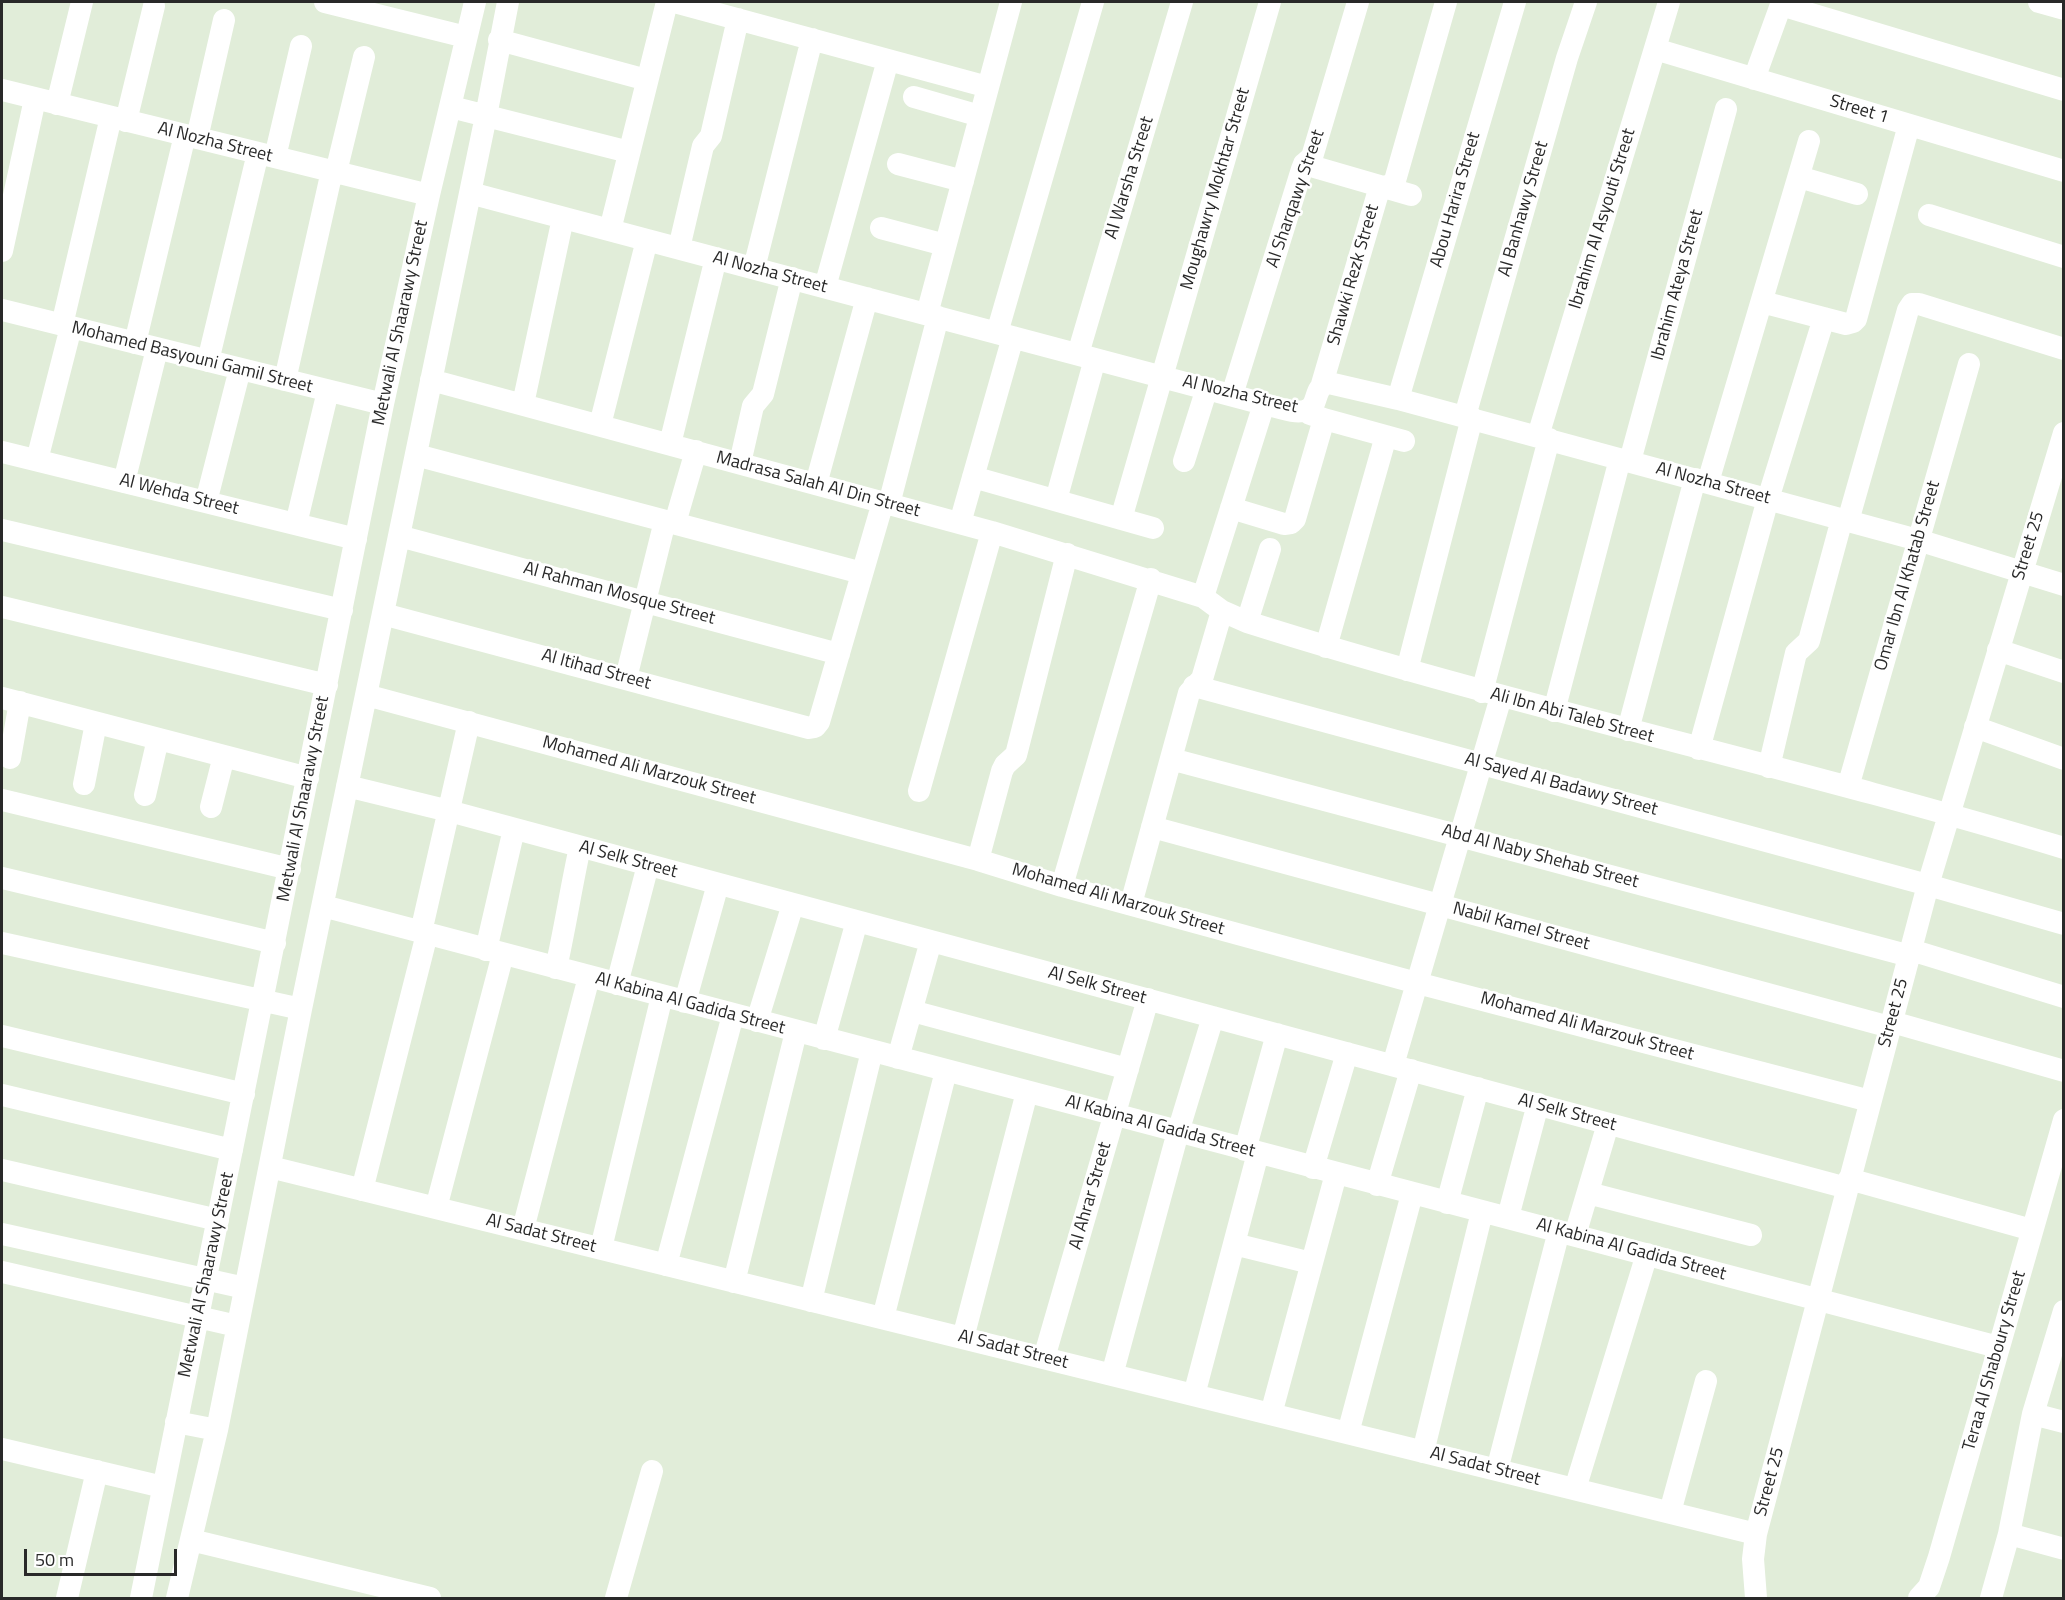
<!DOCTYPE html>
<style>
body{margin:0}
#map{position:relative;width:2065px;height:1600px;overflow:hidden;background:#e1edd9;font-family:"Titillium Web",sans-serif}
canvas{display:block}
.frame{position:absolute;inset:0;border:3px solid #292929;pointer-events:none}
.scale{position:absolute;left:24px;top:1549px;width:153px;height:27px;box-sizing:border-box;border:3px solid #292929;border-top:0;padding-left:8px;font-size:18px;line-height:21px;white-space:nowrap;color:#292929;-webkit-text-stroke:4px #fff;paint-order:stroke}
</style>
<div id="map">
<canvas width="2065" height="1600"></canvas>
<div class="frame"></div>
<div class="scale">50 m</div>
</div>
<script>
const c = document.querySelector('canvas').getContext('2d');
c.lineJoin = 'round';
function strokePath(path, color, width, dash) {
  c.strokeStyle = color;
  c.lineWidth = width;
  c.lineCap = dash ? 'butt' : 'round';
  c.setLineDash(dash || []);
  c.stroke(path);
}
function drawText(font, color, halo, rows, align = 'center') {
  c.font = font + ' "Titillium Web",sans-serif';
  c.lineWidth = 5;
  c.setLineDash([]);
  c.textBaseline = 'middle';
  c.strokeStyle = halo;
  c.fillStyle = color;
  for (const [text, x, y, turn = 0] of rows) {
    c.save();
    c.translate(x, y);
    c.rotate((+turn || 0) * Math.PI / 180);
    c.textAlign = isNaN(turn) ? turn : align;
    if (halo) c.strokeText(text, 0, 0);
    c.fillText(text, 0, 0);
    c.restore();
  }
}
strokePath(new Path2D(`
 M325,2l141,35
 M674,2l314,85
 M2039,2l25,7
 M1781,5l283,85
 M499,40l148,40
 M1655,49l409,122
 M1754,79l28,-77
 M2,90l427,105
 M914,97l66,19
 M57,104l25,-102
 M451,107l178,45
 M126,121l28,-115
 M197,138l27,-118
 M275,157l26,-111
 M898,164l65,17
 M1304,164l107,31
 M336,172l28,-115
 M1799,177l58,17
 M470,193l794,211c11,2 32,11 43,6 13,-5 5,-23 22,-27l69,16 520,141 146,45
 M1929,215l135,42
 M881,228l64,17
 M610,230l57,-228
 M679,248l24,-102 8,-10 27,-117
 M2,251l33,-152
 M754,268l58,-229
 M825,287l63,-227
 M1762,302l84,22 7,-2 3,-3 53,-194
 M2,310l381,94
 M927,314l84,-312
 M62,325l49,-208
 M997,333l96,-331
 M135,343l50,-208
 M1078,354l104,-352
 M208,361l50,-208
 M285,380l47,-209
 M431,380l561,152 211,65 19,14 25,11c269,85 546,144 817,226
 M1322,384l56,-191 5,-6 11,-3 52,-182
 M1232,395l70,-226 2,-5 8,-7 46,-155
 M1398,399l117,-397
 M523,404l40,-186
 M1310,414l14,5 80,22
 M1465,416l102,-358 19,-56
 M600,425l47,-185
 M1538,436l131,-434
 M670,444l46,-186
 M2,452l354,87
 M416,455l446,118
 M37,460l34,-133
 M1184,461l23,-73
 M1630,461l96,-352
 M740,463l13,-57 10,-12 29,-116
 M973,477l180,51
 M124,482l33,-133
 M1708,482l101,-341
 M816,484l51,-186
 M1056,500l39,-141
 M206,502l34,-133
 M889,504l49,-187
 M1231,508l53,16 7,-1 4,-4 29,-100
 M1121,519l149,-517
 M1848,521l60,-211 4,-6h7l145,45
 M675,523l21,-72
 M960,523l53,-186
 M296,524l32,-133
 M2,530l340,80
 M399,536l440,118
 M1203,597l61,-193
 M2,607l325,78
 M383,614l426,114 6,-1 4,-5 64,-220
 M1247,622l23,-73
 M1326,647l60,-211
 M1998,650l66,22
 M1407,670l65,-252
 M626,678l39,-157
 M1194,686l734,199 136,39
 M1482,692l67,-253
 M366,695l612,165 84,26 355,97 453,118
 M2,698l306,80
 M1554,711l66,-252
 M1975,727l89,32
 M1628,730l67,-251
 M1699,749l69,-250 56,-181
 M10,758l10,-56
 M1171,759l739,197
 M1769,767l27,-114 13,-12 33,-122
 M84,784l12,-61
 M347,786l102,25 1398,377
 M1848,787l121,-423
 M919,791l73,-259
 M145,795l13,-56
 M2,800l288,69
 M211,807l13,-51
 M1152,827l738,200
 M978,860l24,-89 3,-6 11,-10 51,-201
 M2,878l273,65
 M1062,886l89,-307
 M1131,904l58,-211 13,-14 20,-68
 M323,906l1675,441
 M421,932l48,-210
 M2,943l299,66
 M486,950l28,-121
 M1911,950l153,47
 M556,968c9,-40 15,-80 24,-121
 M617,984l31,-119
 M685,1002l33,-118
 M912,1011l216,58
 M757,1021l36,-117
 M1892,1022l172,49
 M2,1036l242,58
 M824,1039l33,-118
 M898,1058l33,-117
 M1393,1065l108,-368
 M2,1095l230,55
 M1245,1150l32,-116
 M270,1167l1486,367
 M1313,1168l34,-115
 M2,1170l216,50
 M1849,1179l183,51
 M1377,1185l34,-115
 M362,1190l65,-256
 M1588,1193l163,42
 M1447,1203l31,-115
 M436,1208l67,-254
 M1508,1217l30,-113
 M523,1229l66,-252
 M2,1234l243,54
 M1575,1235l33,-111
 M1234,1244l77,19
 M601,1248l61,-252
 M666,1265l67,-250
 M2,1272l235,54
 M734,1282l62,-250
 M811,1301l61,-250
 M883,1318l63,-247
 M963,1338l64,-246
 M1044,1358l104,-359
 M1112,1375l66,-243 35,-115
 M1194,1395l64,-242
 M1271,1414l65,-240
 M2033,1414l31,8
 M176,1422l41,8
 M1348,1433l64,-239
 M2,1449l161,38
 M1423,1452l59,-240
 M1497,1470l62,-239
 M1575,1489l72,-235
 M1670,1512l36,-131
 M2009,1534l55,15
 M191,1540l239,58
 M67,1598l30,-127
 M141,1598l242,-1194 46,-209 46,-193
 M177,1598l40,-168 84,-421 185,-893 22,-114
 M616,1598l36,-127
 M1756,1598l-3,-39 3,-25 172,-649 136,-452
 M1919,1598l10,-11 10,-30 125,-437
 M1991,1598l18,-64 24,-120 31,-103`), '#fff', 22);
drawText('18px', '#292929', '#fff', [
 ["Street 1",1859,110,17],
 ["Al Nozha Street",215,143,14],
 ["Al Warsha Street",1130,178,-73],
 ["Moughawry Mokhtar Street",1216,189,-74],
 ["Al Sharqawy Street",1296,199,-71],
 ["Abou Harira Street",1456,200,-74],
 ["Al Banhawy Street",1524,209,-74],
 ["Ibrahim Al Asyouti Street",1603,219,-73],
 ["Al Nozha Street",770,273,15],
 ["Shawki Rezk Street",1354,275,-74],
 ["Ibrahim Ateya Street",1678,285,-75],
 ["Metwali Al Shaarawy Street",401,323,-78],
 ["Mohamed Basyouni Gamil Street",192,358,14],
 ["Al Nozha Street",1240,395,13],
 ["Al Nozha Street",1713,484,15],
 ["Madrasa Salah Al Din Street",818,485,15],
 ["Al Wehda Street",179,495,14],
 ["Street 25",2029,546,-73],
 ["Omar Ibn Al Khatab Street",1908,576,-74],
 ["Al Rahman Mosque Street",619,594,15],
 ["Al Itihad Street",596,670,15],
 ["Ali Ibn Abi Taleb Street",1572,716,15],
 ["Mohamed Ali Marzouk Street",649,771,15],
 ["Al Sayed Al Badawy Street",1561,785,15],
 ["Metwali Al Shaarawy Street",304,799,-79],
 ["Abd Al Naby Shehab Street",1540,857,15],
 ["Al Selk Street",628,860,15],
 ["Mohamed Ali Marzouk Street",1118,900,16],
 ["Nabil Kamel Street",1521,927,15],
 ["Al Selk Street",1097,986,15],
 ["Al Kabina Al Gadida Street",690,1004,15],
 ["Street 25",1894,1013,-75],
 ["Mohamed Ali Marzouk Street",1587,1027,15],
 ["Al Selk Street",1567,1113,15],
 ["Al Kabina Al Gadida Street",1160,1127,15],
 ["Al Ahrar Street",1091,1196,-74],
 ["Al Sadat Street",541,1234,14],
 ["Al Kabina Al Gadida Street",1631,1250,15],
 ["Metwali Al Shaarawy Street",207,1275,-78],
 ["Al Sadat Street",1013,1350,14],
 ["Teraa Al Shaboury Street",1995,1361,-74],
 ["Al Sadat Street",1485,1467,14],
 ["Street 25",1770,1482,-75]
]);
</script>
